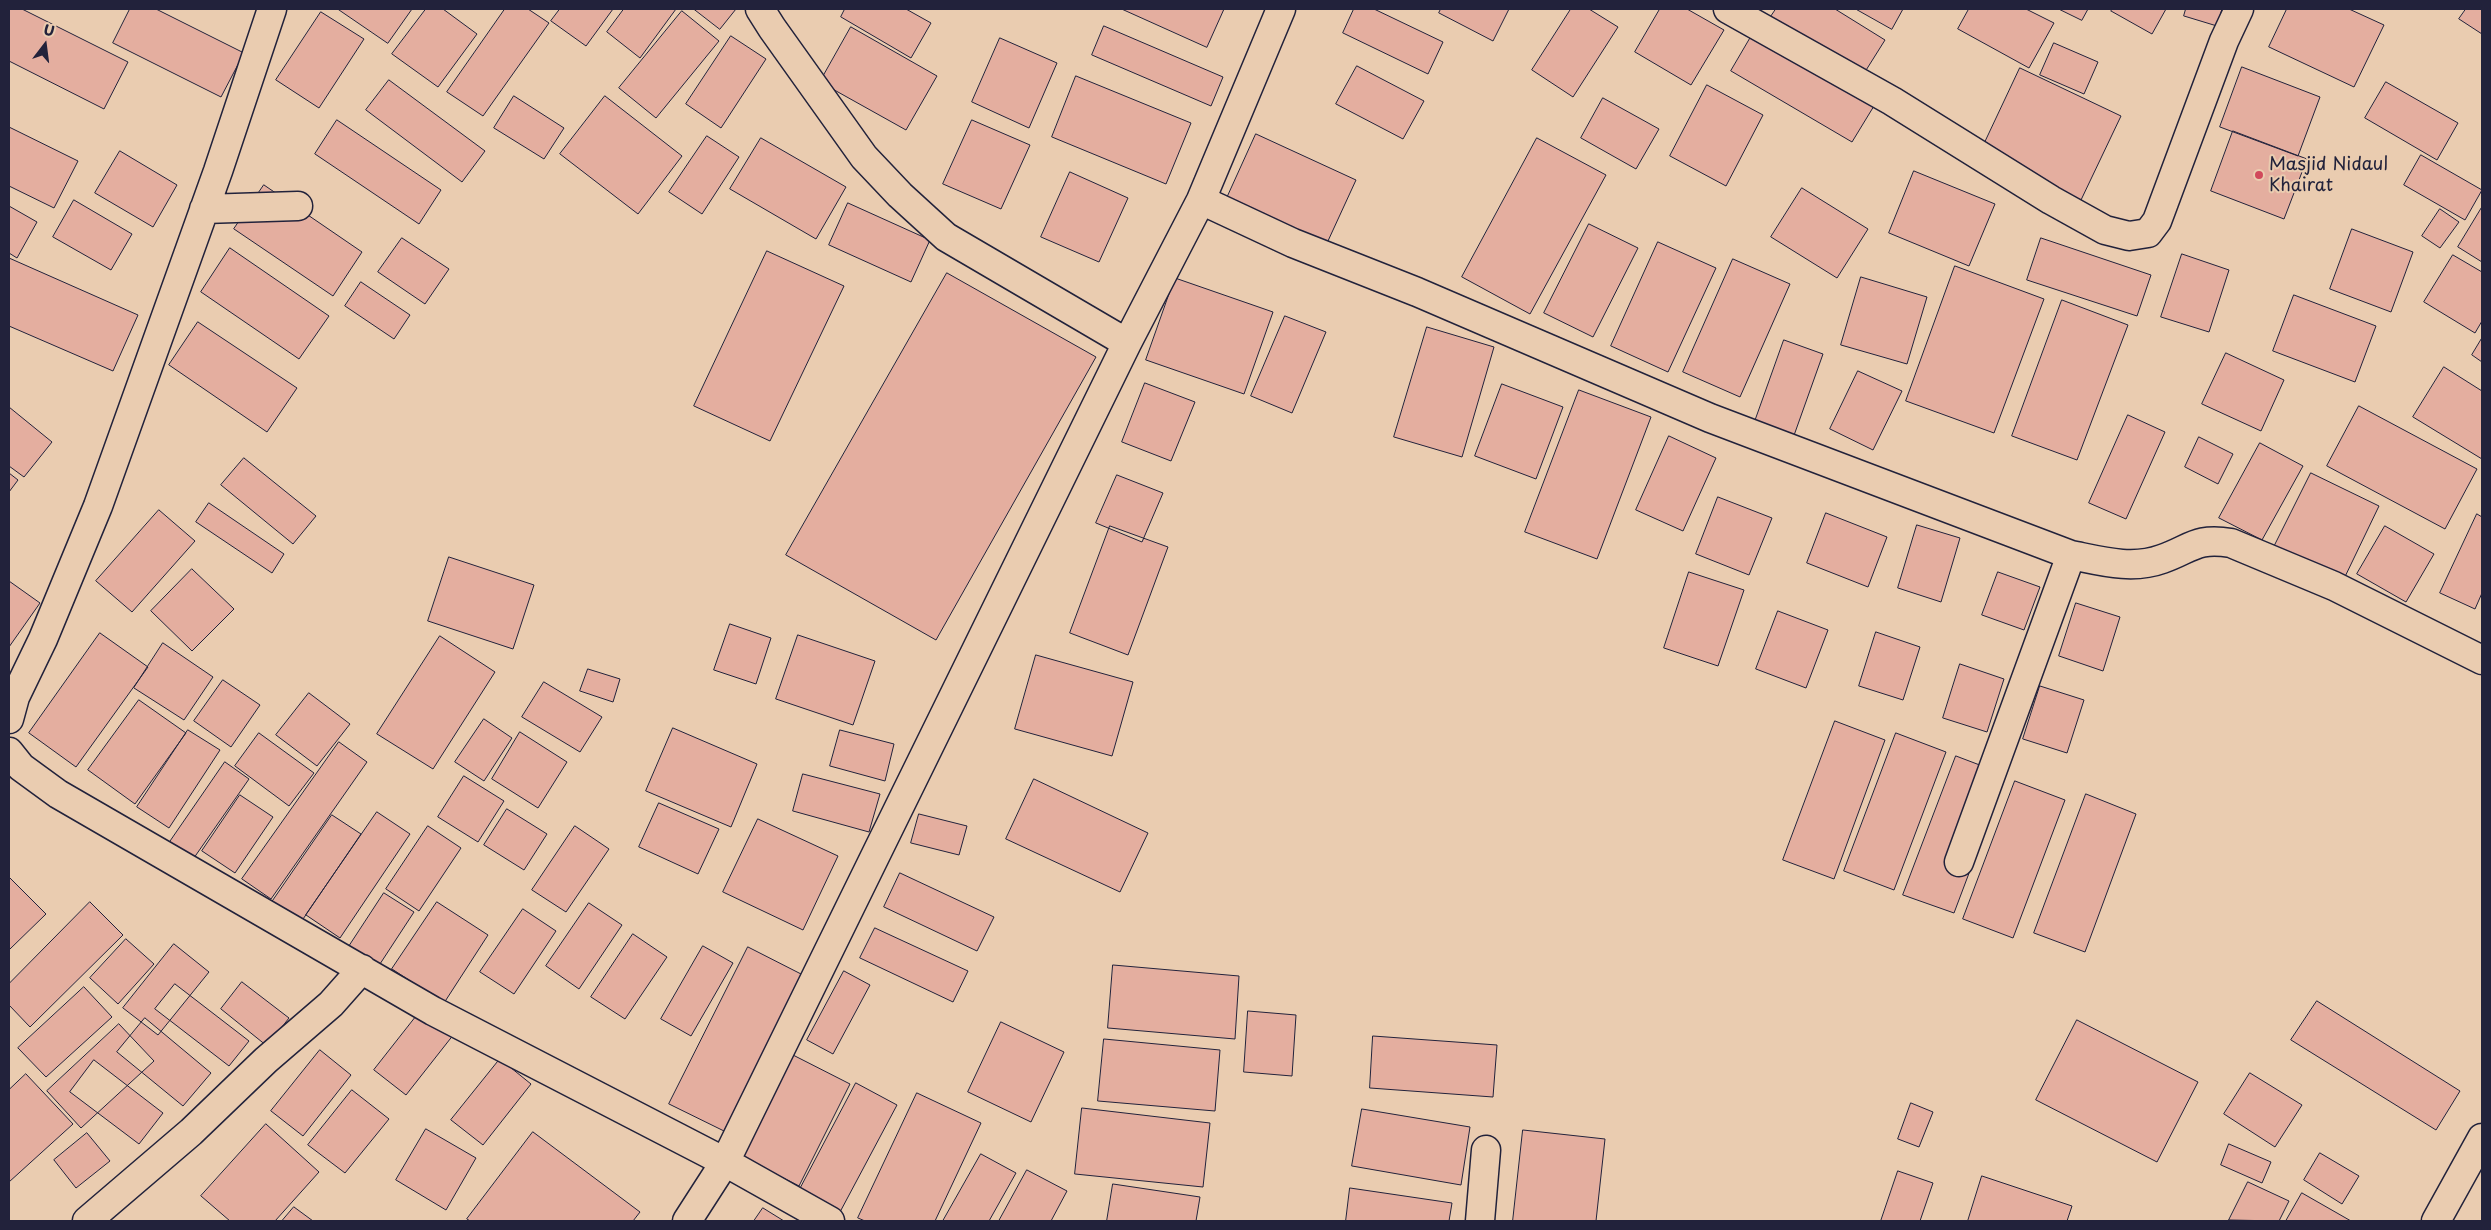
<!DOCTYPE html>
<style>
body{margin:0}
#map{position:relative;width:2491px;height:1230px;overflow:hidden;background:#eaccb0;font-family:"Playpen Sans",sans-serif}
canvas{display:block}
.frame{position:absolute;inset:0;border:10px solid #22223b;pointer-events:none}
.north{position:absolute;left:20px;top:20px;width:50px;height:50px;-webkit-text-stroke:4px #eaccb0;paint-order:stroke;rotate:15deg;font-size:14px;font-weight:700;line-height:20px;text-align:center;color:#22223b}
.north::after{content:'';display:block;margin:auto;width:18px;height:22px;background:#22223b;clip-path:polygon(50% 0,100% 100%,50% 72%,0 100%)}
</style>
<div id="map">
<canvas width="2491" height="1230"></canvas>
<div class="frame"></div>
<div class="north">U</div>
</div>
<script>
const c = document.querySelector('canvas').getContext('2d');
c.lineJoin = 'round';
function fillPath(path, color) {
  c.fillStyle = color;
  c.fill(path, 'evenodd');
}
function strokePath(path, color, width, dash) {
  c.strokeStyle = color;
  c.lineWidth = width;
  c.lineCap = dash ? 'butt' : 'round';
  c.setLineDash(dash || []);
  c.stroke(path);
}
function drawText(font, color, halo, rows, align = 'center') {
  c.font = font + ' "Playpen Sans",sans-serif';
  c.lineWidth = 4;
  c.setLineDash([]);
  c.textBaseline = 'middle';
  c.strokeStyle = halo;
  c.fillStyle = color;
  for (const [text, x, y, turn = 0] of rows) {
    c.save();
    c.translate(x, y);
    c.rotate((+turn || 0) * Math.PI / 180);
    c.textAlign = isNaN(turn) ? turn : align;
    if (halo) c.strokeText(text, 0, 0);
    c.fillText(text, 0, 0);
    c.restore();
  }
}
const building = new Path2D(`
 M9,9h13l106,53 -24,47 -95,-48z
 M130,9h26l88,44 -23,44 -108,-54z
 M338,9h74l-24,34z
 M426,9h17l34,25 -39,53 -46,-33z
 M505,9h23l21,14 -66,93 -36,-24z
 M560,9h53l-27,37 -35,-25z
 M624,9h52l-36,49 -33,-26z
 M694,9h42l-16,20z
 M845,9h61l25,14 -20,35 -70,-41z
 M1122,9h102l-17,38z
 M1354,9h20l69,33 -15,32 -85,-41z
 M1441,9h68l-16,32 -54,-28z
 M1571,9h18l29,18 -45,70 -41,-27z
 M1660,9h27l37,21 -33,55 -56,-33z
 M1776,9h59l50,31 -22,35 -93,-57z
 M1856,9h47l-11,20z
 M1969,9h57l28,14 -25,45 -71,-39z
 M2059,9h29l-6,11z
 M2113,9h53l-14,25 -41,-23z
 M2186,9h36l-5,17 -33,-10z
 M2287,9h62l35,16 -30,62 -85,-40z
 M2466,9h16v25l-23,-15z
 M682,11l37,30 -63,77 -37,-30z
 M321,12l43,27 -45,69 -43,-28z
 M1104,26l119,51 -12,29 -119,-51z
 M851,27l86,49 -31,54 -86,-48z
 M1755,30l122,71 -25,41 -121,-71z
 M731,36l35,23 -45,69 -35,-24z
 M1000,38l57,25 -28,65 -57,-26z
 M2054,43l44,19 -14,32 -44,-19z
 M1357,66l67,35 -21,38 -67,-35z
 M2242,67l78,30 -22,59 -78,-29z
 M2020,68l101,48 -40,84 -101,-47z
 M1076,76l115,47 -25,61 -114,-47z
 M389,80l96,71 -23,31 -96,-72z
 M2386,82l72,41 -21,37 -72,-42z
 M1707,85l56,30 -37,71 -56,-30z
 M514,96l50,32 -20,31 -50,-31z
 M605,96l77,60 -44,58 -78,-60z
 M1603,98l56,31 -23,40 -55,-31z
 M337,120l104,70 -22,34 -104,-70z
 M972,120l58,25 -29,64 -58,-25z
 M9,127l69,34 -24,47 -45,-22z
 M2233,131l74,28 -23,60 -73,-28z
 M1256,134l100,46 -34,74 -100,-45z
 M707,136l32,21 -37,57 -33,-22z
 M761,138l85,49 -30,52 -86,-50z
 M1537,138l69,37 -76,139 -68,-37z
 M120,151l57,34 -24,42 -58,-34z
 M2421,155l61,35 -17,30 -61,-35z
 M1914,171l81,33 -26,62 -80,-33z
 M1070,172l58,26 -29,64 -58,-25z
 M264,185l98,67 -29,44 -99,-67z
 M1802,188l66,41 -31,49 -66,-41z
 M74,200l58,34 -21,36 -58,-33z
 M848,203l82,37 -19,42 -82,-37z
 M9,206l28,16 -20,36 -8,-5z
 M2482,207v55l-24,-15z
 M2440,209l19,13 -19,26 -18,-12z
 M1589,224l49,24 -45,89 -49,-24z
 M2352,229l61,23 -22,60 -61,-23z
 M402,238l47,31 -24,35 -47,-32z
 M2041,238l110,37 -14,41 -110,-36z
 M1658,242l58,26 -48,104 -57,-26z
 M230,248l99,68 -30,43 -98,-67z
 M767,251l77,35 -74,155 -76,-35z
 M2182,254l47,16 -20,62 -48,-15z
 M2453,255l29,17v49l-7,12 -51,-31z
 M9,258l129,57 -25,56 -104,-45z
 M1733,259l57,25 -50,113 -57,-25z
 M1955,266l89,33 -50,134 -88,-32z
 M947,273l149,84 -160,283 -150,-85z
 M1861,277l66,20 -20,67 -66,-19z
 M1175,278l98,34 -29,82 -98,-34z
 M361,282l49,33 -16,24 -49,-33z
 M2294,295l82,31 -21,56 -82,-31z
 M2062,300l66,25 -51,135 -65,-24z
 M1285,316l41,16 -34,81 -41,-17z
 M198,322l99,66 -30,44 -98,-67z
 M1427,327l67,20 -32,110 -68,-20z
 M2482,338v24l-10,-7z
 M1784,340l39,14 -31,87 -39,-14z
 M2226,353l58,27 -23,51 -59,-27z
 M2444,367l38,24v68l-69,-42z
 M1858,371l44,20 -29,59 -43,-21z
 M1145,383l50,19 -24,59 -49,-19z
 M1502,384l61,23 -27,72 -61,-23z
 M1579,390l72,27 -54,142 -72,-27z
 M2359,406l118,63 -32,60 -118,-63z
 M9,407l43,35 -28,35 -15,-11z
 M2128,415l37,17 -39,87 -37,-16z
 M1669,436l47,22 -33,73 -47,-21z
 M2199,437l34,17 -15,30 -33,-17z
 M2260,443l43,23 -41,74 -43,-22z
 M244,458l72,58 -23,28 -72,-59z
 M9,473l9,7 -9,12z
 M2311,473l68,33 -38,79 -69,-34z
 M1117,475l46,18 -21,49 -46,-19z
 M1718,497l54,21 -23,57 -53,-21z
 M209,503l75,51 -12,19 -76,-51z
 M159,510l36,31 -63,71 -36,-31z
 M1826,513l61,24 -19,50 -61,-24z
 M2477,514l5,3v76l-7,16 -35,-16z
 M1917,525l43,13 -19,64 -43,-14z
 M1110,526l58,21 -40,108 -58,-22z
 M2385,526l49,28 -28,48 -49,-28z
 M449,557l85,28 -21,64 -85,-28z
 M192,569l42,40 -42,42 -41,-40z
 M1689,572l55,18 -26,76 -54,-18z
 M1998,572l42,15 -16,43 -42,-15z
 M9,581l31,22 -31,44z
 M2076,603l44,14 -17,54 -44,-15z
 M1778,611l50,19 -22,58 -50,-19z
 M730,624l41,14 -15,46 -42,-14z
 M1876,632l44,15 -17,53 -44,-14z
 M100,633l48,34 -72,100 -47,-34z
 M798,635l77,26 -22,64 -77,-26z
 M440,636l55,36 -62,97 -56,-35z
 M163,643l50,34 -29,43 -50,-32z
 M1036,655l97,27 -21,74 -97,-27z
 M1960,664l44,15 -17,53 -44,-14z
 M588,669l32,10 -7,23 -33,-11z
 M223,680l37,25 -29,42 -37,-26z
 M544,682l58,35 -22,35 -58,-35z
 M2040,686l44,14 -17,53 -44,-14z
 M309,693l41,31 -33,42 -41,-31z
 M139,700l47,33 -51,71 -47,-34z
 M484,719l28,19 -28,43 -29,-19z
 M1835,721l50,19 -51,139 -51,-19z
 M673,728l84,36 -26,63 -85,-36z
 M188,730l32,20 -51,78 -32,-21z
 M840,730l54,14 -9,37 -55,-15z
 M520,732l47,30 -29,46 -46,-29z
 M259,733l55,40 -25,33 -54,-40z
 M1896,733l50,19 -52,138 -50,-19z
 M339,742l28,20 -96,137 -29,-20z
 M1956,756l50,19 -52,138 -51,-18z
 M225,762l24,17 -60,86 -24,-16z
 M803,774l77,20 -11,38 -76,-21z
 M464,776l40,25 -26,41 -40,-25z
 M1034,779l114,54 -28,59 -114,-53z
 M2015,781l50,19 -52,138 -50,-19z
 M2086,794l50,20 -51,138 -51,-19z
 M240,795l33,22 -38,56 -33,-22z
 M659,803l60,26 -21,45 -59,-27z
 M507,809l40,25 -23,36 -40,-25z
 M377,812l33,22 -70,104 -34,-23z
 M919,814l48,12 -8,29 -48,-12z
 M332,815l29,19 -60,88 -29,-20z
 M758,819l80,37 -35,74 -80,-38z
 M428,826l33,22 -42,63 -33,-22z
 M575,826l34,23 -43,63 -34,-22z
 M900,873l94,44 -17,34 -93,-44z
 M9,877l37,37 -37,36z
 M384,893l30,19 -36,55 -30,-19z
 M90,902l33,33 -93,92 -21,-22v-21z
 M437,902l51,33 -44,68 -52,-34z
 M589,903l33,22 -43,64 -33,-23z
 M523,909l33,22 -42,63 -34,-22z
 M875,928l93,43 -15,31 -93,-44z
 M633,934l34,23 -42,62 -34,-22z
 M126,939l28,25 -36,40 -28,-26z
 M174,944l35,28 -51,63 -35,-27z
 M703,946l30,17 -42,73 -30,-17z
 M748,947l55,28 -79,156 -55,-27z
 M1113,965l126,11 -4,63 -127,-11z
 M844,971l26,14 -37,69 -26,-14z
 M242,982l47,36 -22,28 -46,-37z
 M175,984l74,57 -20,25 -74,-57z
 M84,987l28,30 -66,60 -28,-29z
 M2317,1001l143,90 -24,39 -145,-90z
 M422,1009l32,25 -48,61 -32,-25z
 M1248,1011l48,4 -4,61 -48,-4z
 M145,1018l66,55 -28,33 -66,-54z
 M2077,1020l121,62 -41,80 -121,-62z
 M1001,1022l63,30 -33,70 -63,-30z
 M119,1024l35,37 -73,67 -34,-37z
 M1373,1036l124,9 -4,52 -123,-9z
 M1104,1039l116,11 -5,61 -117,-10z
 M320,1050l31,25 -48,61 -32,-25z
 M791,1054l59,30 -51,102 -59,-30z
 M500,1059l31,25 -48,61 -32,-25z
 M94,1060l69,53 -24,31 -69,-52z
 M2250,1073l52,32 -27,42 -51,-33z
 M26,1074l47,50 -64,58v-92z
 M856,1083l41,22 -57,107 -41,-21z
 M352,1090l37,29 -44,54 -37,-28z
 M917,1093l64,30 -46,98h-70l-7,-3z
 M1911,1103l22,9 -14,35 -21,-8z
 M1082,1108l128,15 -7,64 -128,-13z
 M1362,1109l108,18 -9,58 -109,-19z
 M266,1124l53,48 -44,49h-45l-29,-25z
 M426,1129l50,29 -30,52 -50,-30z
 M1523,1130l82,9 -9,82h-83z
 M533,1132l107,80 -7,9h-163l-3,-2z
 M87,1133l23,28 -34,27 -22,-28z
 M2229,1144l42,18 -9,21 -41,-18z
 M2320,1153l39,23 -17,28 -38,-24z
 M981,1154l35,19 -27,48h-46z
 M1027,1170l40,21 -16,30h-52z
 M1898,1171l35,12 -13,38h-39z
 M1982,1176l90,30 -5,15h-99z
 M2248,1182l41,19 -10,20 -50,-1z
 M1113,1184l87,13 -4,24h-89z
 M1350,1188l102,15 -3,18h-103z
 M2302,1193l49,28h-65z
 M294,1207l19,14h-31z
 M763,1208l21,13h-30z`);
fillPath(building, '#e4ae9f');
strokePath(building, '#22223b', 1);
const street = new Path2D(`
 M760,9l12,19 92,129 36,38 46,42 181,106
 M1728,9l164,92 159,99 54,30 24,6 19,-3 9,-12 67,-180 15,-32
 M1201,200l92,43 124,49 293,126 361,137c30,6 61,15 91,4 29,-10 34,-22 69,-16l103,43 148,74
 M204,209l94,-3
 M9,719l6,-22 28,-58 55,-133 120,-335 54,-162
 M9,752l12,15 37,27 375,217 292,151 105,59
 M1959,862l112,-307
 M87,1221l104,-89 75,-72 65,-56 31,-35
 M687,1221l38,-59 402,-819 74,-143 80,-191
 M1480,1221l6,-71
 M2436,1221l46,-83`);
strokePath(street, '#22223b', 31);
strokePath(street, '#eaccb0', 28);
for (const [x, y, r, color] of [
 [2259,175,5,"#d1495b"]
]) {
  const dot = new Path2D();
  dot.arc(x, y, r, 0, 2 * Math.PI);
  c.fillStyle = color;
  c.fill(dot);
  strokePath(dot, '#eaccb0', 2);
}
drawText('18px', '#22223b', '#eaccb0', [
 ["Masjid Nidaul",2269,165],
 ["Khairat",2269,186]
], 'left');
</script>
